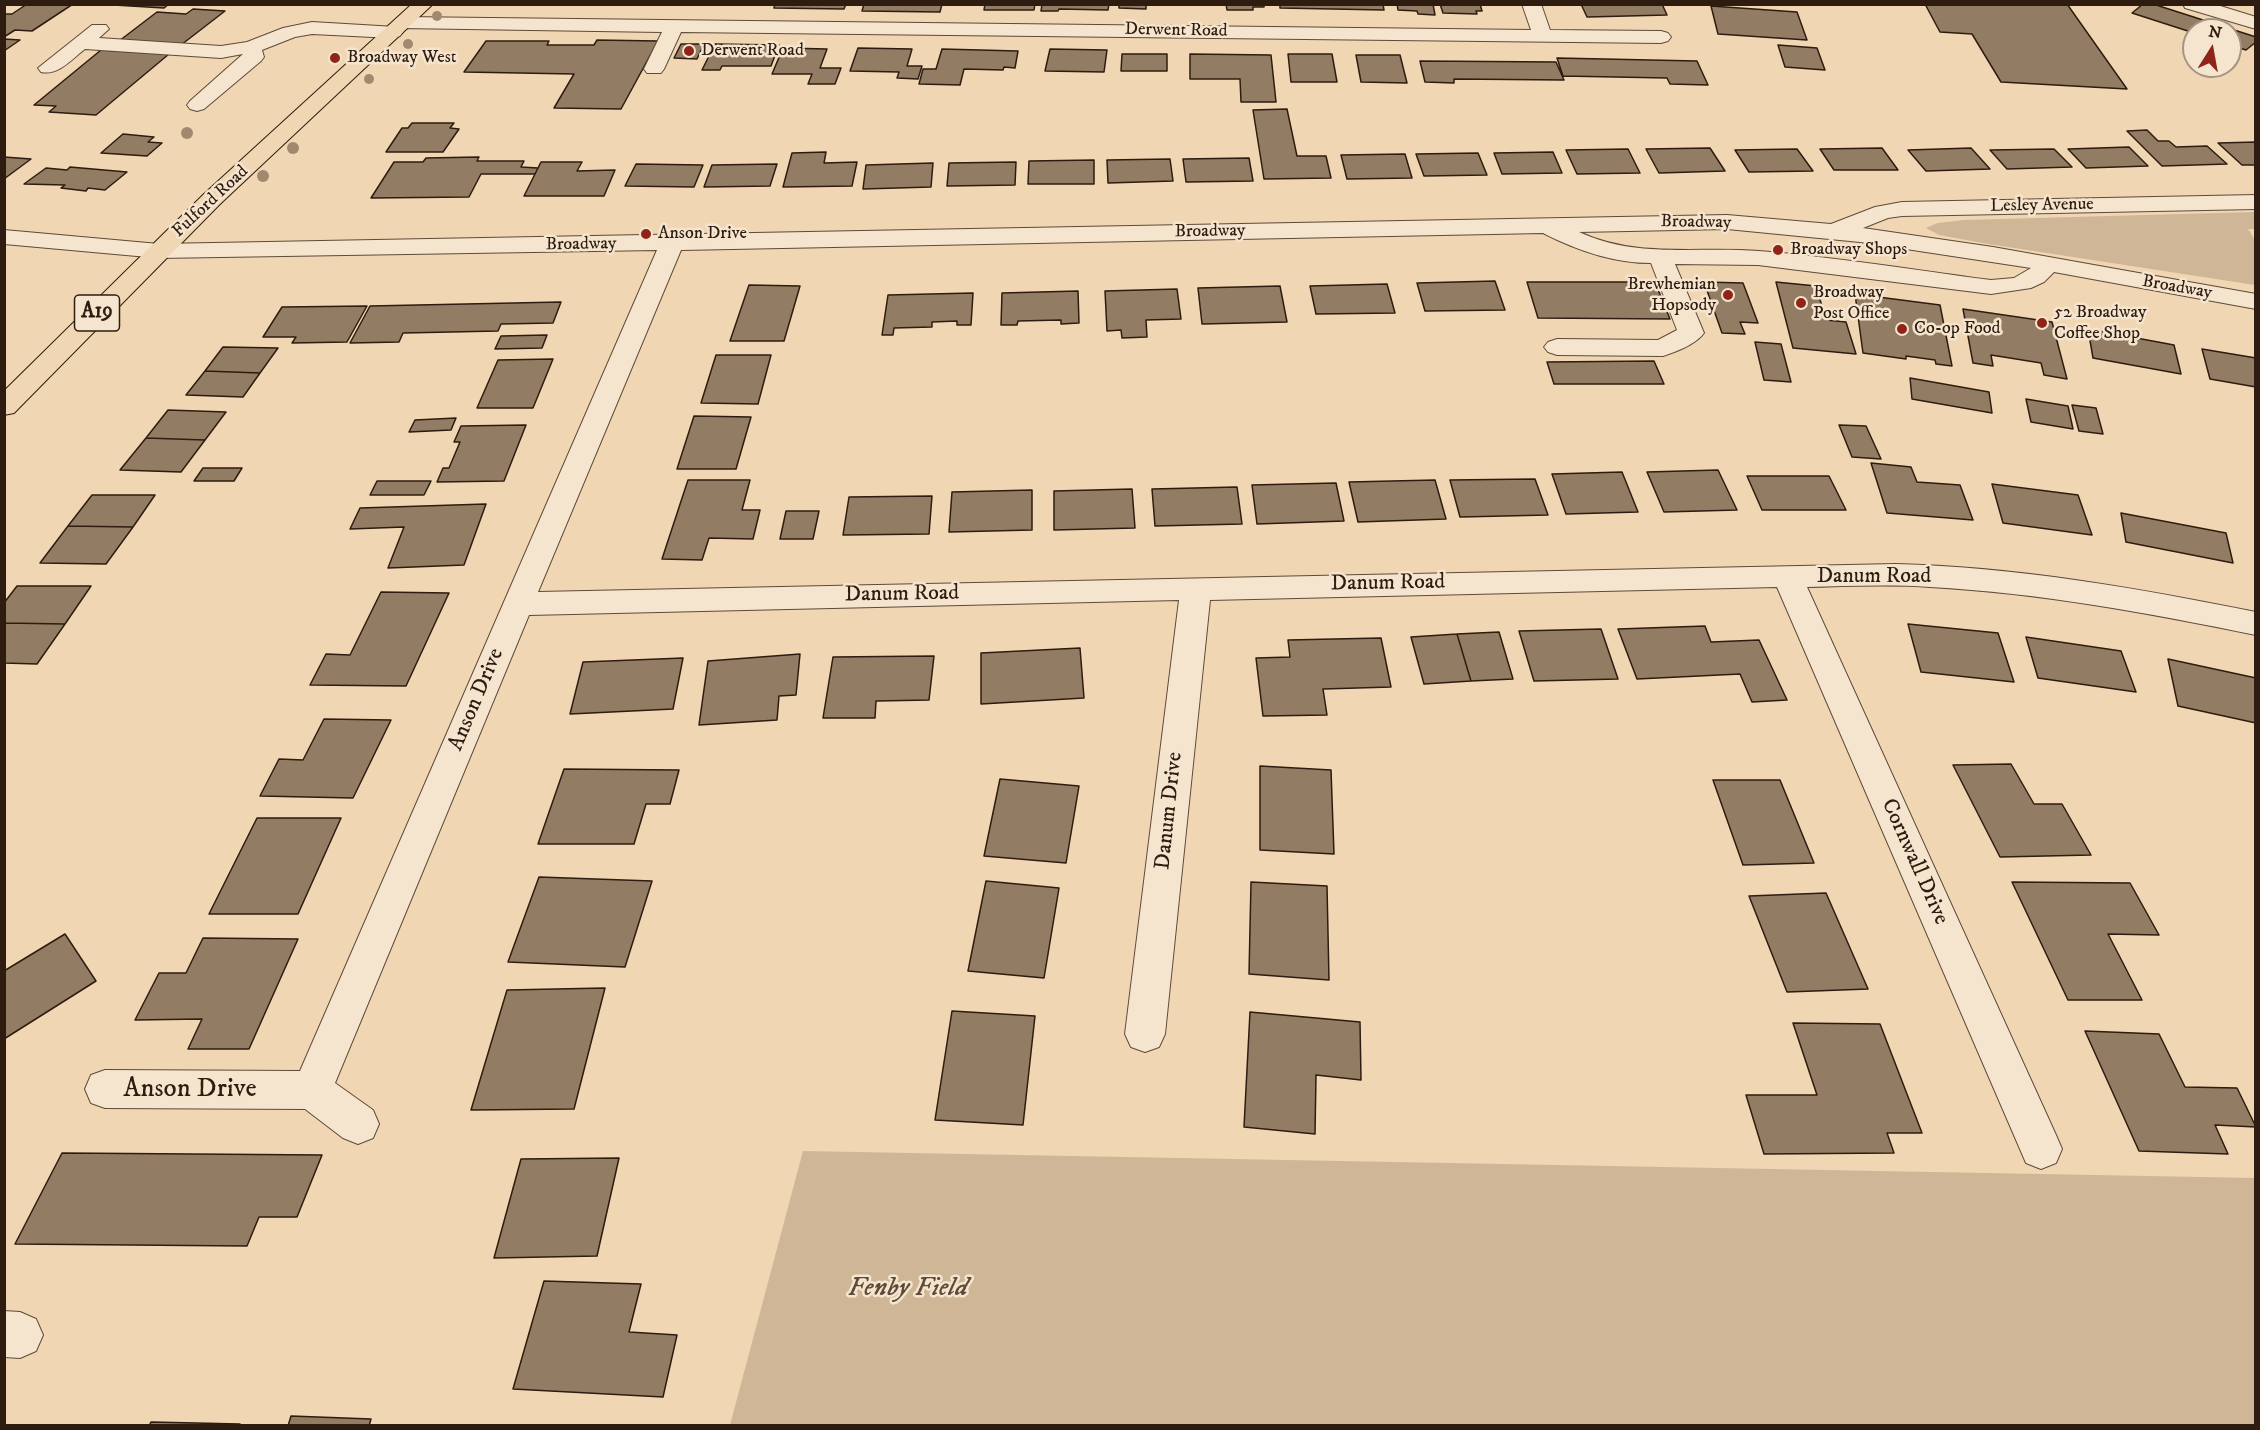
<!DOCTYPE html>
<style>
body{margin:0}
#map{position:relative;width:2260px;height:1430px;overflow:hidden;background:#f0d6b3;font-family:"IM FELL DW Pica",serif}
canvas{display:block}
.frame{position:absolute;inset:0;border:6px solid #2d1c0f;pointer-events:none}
.north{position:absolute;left:2182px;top:18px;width:60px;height:60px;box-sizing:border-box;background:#f5e4ce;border:2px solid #a59482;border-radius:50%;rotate:11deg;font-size:16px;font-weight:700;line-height:24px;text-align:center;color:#2d1c0f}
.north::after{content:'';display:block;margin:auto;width:21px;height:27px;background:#8f2418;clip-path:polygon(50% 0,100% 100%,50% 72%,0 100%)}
</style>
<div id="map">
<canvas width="2260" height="1430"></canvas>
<div class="frame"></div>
<div class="north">N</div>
</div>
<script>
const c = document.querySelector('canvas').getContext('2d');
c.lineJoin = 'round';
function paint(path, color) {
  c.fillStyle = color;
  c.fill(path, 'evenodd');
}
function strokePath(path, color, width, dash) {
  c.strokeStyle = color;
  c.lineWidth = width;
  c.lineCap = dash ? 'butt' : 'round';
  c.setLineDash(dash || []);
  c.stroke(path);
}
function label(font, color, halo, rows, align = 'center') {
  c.font = font + ' "IM FELL DW Pica",serif';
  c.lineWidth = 5;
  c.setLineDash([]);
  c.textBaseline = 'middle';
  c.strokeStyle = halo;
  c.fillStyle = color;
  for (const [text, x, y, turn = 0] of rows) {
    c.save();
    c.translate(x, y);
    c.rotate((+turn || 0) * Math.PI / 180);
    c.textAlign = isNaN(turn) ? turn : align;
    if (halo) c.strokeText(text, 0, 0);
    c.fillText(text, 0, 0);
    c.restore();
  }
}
paint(new Path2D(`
 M2255,212V229H2248L2255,240V285L1988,244L1939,235L1926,228L1938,223L1964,220Z
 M803,1151L2255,1178V1425H730Z`), '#cfb697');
const building = new Path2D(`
 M27,4H73L32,31L15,30L4,37V14H12Z
 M97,4H169L164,8Z
 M775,4H846L844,9L774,8Z
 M864,4H942L940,12L862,11Z
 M985,4H1035L1034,10H984Z
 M1042,4H1109L1108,10L1059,9L1058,11H1041Z
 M1119,4H1146V9L1119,8Z
 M1226,4H1264V7H1253V10H1227Z
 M1280,4H1383L1384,10L1280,8Z
 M1397,4H1433L1435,15L1418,14L1417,11L1398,10Z
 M1440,4H1480L1482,11H1476L1477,14L1443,13Z
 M1581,4H1662L1667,15L1587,17Z
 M1925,4H2067L2127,89L2001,82L1972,34L1940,32Z
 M2143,4H2153L2256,37V42L2246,50L2230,45V30H2194V33L2132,13Z
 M1711,6L1797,12L1807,40L1718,34Z
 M193,9L225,11L181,45L119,41L157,12L186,14Z
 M4,39L20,40L4,51Z
 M597,40L658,41L621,109L554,108L574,74L464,72L486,41H549L547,45H594Z
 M681,44H704L697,59L674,58Z
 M715,44L779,45L771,66H722L720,70H702Z
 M1778,45L1817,48L1825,70L1785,67Z
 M783,48L827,49L820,68H841L835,84H808L812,74H772Z
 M858,48L912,49L907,66H922L918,79L897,78L899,72L850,71Z
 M942,49L1018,51L1015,68L1004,67L1003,70L964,69L960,85L919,84L923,69H936Z
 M1050,49L1107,50L1104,72L1045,71Z
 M101,50L169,54L96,115L49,112L56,106L34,105Z
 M1122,54H1167V71H1121Z
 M1190,54L1271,55L1276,102H1241L1240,79H1190Z
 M1288,54H1332L1337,82H1291Z
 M1356,55H1400L1407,83L1361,82Z
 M1557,58L1697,61L1708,85L1670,84L1667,78L1563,76Z
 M1420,61L1556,62L1564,80L1454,79V83L1425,82Z
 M1287,109L1297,156H1326L1331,178L1264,179L1253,110Z
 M412,123H454L450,128L459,129L443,152H386L402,128H408Z
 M2147,130L2158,141H2169L2176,147L2207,146L2227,164L2162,166L2127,131Z
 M123,134L154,137L148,142L162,143L147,156L101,153Z
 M2256,142V165H2242L2218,143Z
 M2129,147L2148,166L2086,168L2068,149Z
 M1710,148L1725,171L1659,173L1646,149Z
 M1882,148L1898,170H1834L1820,149Z
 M1971,148L1990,169L1926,171L1908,150Z
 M1628,149L1640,173L1577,174L1566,150Z
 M1797,149L1813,171L1749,172L1735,150Z
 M2054,149L2072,167L2007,169L1990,150Z
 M826,152L824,163L857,162L852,186L783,187L792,153Z
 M1553,152L1562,173L1502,174L1494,153Z
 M1478,153L1487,175L1424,176L1416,154Z
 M1405,154L1412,178L1347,179L1341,155Z
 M4,157L31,159L4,179Z
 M479,157L477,161H524L521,167L538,168L535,174H481L469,197L371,198L394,162H423L426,158Z
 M1249,158L1253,181L1186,182L1183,159Z
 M1170,159L1173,181L1108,183L1107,160Z
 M1094,160V184H1028L1029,161Z
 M541,162H582L577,171L615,170L604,196H524Z
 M1016,162L1015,185L947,186L949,163Z
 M933,163L931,187L863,189L866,165Z
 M636,164L703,165L694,187L625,186Z
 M777,164L770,186L704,187L712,165Z
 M70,167L127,172L105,190L88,188L86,191L61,188L65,185L24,184L46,168L67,170Z
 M1495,281L1505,310L1425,311L1417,283Z
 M1527,282H1655L1670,319L1538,318Z
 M1704,282L1743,283L1758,323L1740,322L1745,334L1722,333Z
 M1776,282L1816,286L1826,320L1846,322L1856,354L1793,348Z
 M1387,284L1395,313L1316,314L1310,286Z
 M749,285L800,286L784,341H730Z
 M1280,286L1287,322L1202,324L1198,288Z
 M1177,289L1181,319L1146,320L1147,337L1122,338L1121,330L1107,331L1105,291Z
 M1078,291L1079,323L1061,324V320L1018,321L1017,325H1001L1002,293Z
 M973,293L971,325H957V321L932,322V327L894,328L893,335H882L888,295Z
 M1855,294L1940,305L1952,366L1936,364L1935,360L1906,356V359L1863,353Z
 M561,302L553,323L501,324L498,331L403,333L399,342L350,343L370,306Z
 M367,306L347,342L292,343L296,337H263L282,307Z
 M1963,309L2052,322L2067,379L2044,375L2041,363L1991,355L1993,366L1973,363Z
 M2088,329L2174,345L2181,374L2093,358Z
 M547,335L542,348L495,349L501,336Z
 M1755,342L1781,344L1791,382L1764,380Z
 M223,347L278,348L260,373L205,371Z
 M2202,349L2256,358V387L2210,379Z
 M716,355H771L758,404L701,403Z
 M553,359L533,408H477L498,360Z
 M1654,361L1664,384H1554L1547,362Z
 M205,371L260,373L243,397L186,395Z
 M1910,378L1989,392L1992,413L1912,399Z
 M2026,399L2068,406L2073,429L2031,422Z
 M2072,405L2096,408L2103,434L2079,431Z
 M168,410L226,412L205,440L146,438Z
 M694,416L751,417L736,469H677Z
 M456,418L451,430L409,432L415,420Z
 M526,425L504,481L437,482L443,468H449L460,442H454L461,426Z
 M1839,425L1866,426L1881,459L1852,457Z
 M146,438L205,440L181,472L120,470Z
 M1871,463L1911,467L1917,482L1960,485L1973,520L1887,513Z
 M203,468H242L234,481H194Z
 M1718,470L1737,510L1664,512L1647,472Z
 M1622,472L1638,512L1566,514L1552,474Z
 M1747,476H1829L1846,510H1762Z
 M1535,479L1548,515L1460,517L1450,480Z
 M688,480H750L742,510H760L753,539L709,538L702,560L662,559Z
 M1435,480L1446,519L1358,522L1349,482Z
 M377,481H431L424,495H370Z
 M1336,483L1344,521L1257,524L1252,485Z
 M1992,484L2078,495L2092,535L2003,523Z
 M1237,487L1242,524L1155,526L1152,489Z
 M1132,489L1135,528L1054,530V491Z
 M1032,490V530L949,532L952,492Z
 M92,495H155L133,527L68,526Z
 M932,496L929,534L843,535L849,497Z
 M486,504L464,565L388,568L404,527L350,529L360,508Z
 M786,511H819L813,539H780Z
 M2121,513L2226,533L2233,563L2126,542Z
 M68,526L133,527L106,564L40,563Z
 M17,586H91L65,624L4,623V603Z
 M381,592L449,593L406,686L310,685L326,654L350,655Z
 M4,623L65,624L37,664L4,663Z
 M1908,624L1998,633L2014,682L1921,672Z
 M1705,626L1711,642L1759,640L1787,700L1752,702L1740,674L1637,679L1618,629Z
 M1601,629L1618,679L1534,681L1519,631Z
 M1499,632L1513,679L1471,681L1457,634Z
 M1457,634L1471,681L1424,684L1411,637Z
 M2026,637L2121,651L2136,692L2038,678Z
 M1381,638L1391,687L1323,689L1327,715L1263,716L1256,658L1290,657L1288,640Z
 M1080,648L1084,698L981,704V653Z
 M800,654L796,695L779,696L777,720L699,725L708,661Z
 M934,656L929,700L876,701L875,718H823L833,657Z
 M683,658L673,709L570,714L583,662Z
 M2168,659L2256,678V723L2178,706Z
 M324,719L391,720L353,798L260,796L279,759L303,760Z
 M2011,764L2034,804H2062L2091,855L2000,857L1953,765Z
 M1260,766L1331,770L1334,854L1260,850Z
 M564,769L679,770L670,804H646L634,844H538Z
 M1000,779L1079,786L1066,863L984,856Z
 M1713,780H1780L1814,863L1743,865Z
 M257,818H341L298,914H209Z
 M539,877L652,881L625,967L508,962Z
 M986,881L1059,888L1044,978L968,971Z
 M1251,882L1327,886L1329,980L1249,974Z
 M2012,882L2130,883L2159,935L2108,934L2142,1000H2068Z
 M1826,893L1868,989L1787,992L1749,896Z
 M65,934L96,981L4,1039V971Z
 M203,938L298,939L249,1049H188L202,1019L135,1020L159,973H186Z
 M605,988L574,1109L471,1110L507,990Z
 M952,1011L1035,1016L1023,1125L935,1120Z
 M1250,1012L1360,1022L1361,1080L1316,1075L1315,1134L1244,1127Z
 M1793,1023L1880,1024L1922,1133H1887L1894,1153L1764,1154L1746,1095H1817Z
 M2085,1031L2159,1034L2185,1087L2237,1088L2256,1127L2215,1125L2228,1154L2139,1151Z
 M62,1153L322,1155L297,1217H259L247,1246L15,1244Z
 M619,1158L597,1256L494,1258L521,1159Z
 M544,1281L641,1284L629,1332L677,1335L663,1397L513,1389Z
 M291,1416L371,1419L369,1426H288Z
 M151,1422L240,1424L239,1426H149Z`);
paint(building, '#927d64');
strokePath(building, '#2d1c0f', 1.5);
const minor = new Path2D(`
 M1522,4H1541L1550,30L1661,31L1668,33L1671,37L1668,41L1661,43L681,32L664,69L661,73H647L644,69L662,32L400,28L403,32L400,36L393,38L312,34L295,37L262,50L264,57L261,61L204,109L197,111L190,109L187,105L190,101L243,54L221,58L85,49C72,59 58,76 41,72L38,68L92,25H106L109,29L99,38L221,46L247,42L283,28L312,22L396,27L393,23L396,19L403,17L1531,30Z
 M2183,4H2214L2256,17V29L2185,8Z
 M2256,195V209L1902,216L1888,218L1863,228L1993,247L2256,294V309L2054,272L2044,282L2031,288L1991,294L1758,265L1675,264L1704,333C1696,344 1676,352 1663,356L1557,355L1548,352L1544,347L1548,342L1557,339L1658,340L1677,330L1651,263C1613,263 1576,250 1543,233L681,250L538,592L1896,564C2017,567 2137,588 2256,612V635C2148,613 2040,593 1930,587C1889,584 1848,586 1807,587L2056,1135L2062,1149L2056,1163L2041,1169L2026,1163L1777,587L1210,600L1165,1034L1159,1047L1145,1052L1131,1047L1125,1034L1179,600L529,615L335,1083L373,1110L379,1124L373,1138L358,1144L343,1138L305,1109L105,1108L91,1103L85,1089L91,1075L105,1070L300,1071L657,250L159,258L4,244V230L159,244L1727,215L1831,224L1875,207L1902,202ZM1727,229L1860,242L2031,268L2014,278L1991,280C1914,270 1836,257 1759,251C1697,246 1637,259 1579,232Z
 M4,1311L20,1312L36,1319L43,1335L36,1351L20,1358L4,1357Z`);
const major = new Path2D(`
 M412,4H433L220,204L14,413L4,415V391L204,194Z`);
strokePath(minor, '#5e4a38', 2);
strokePath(major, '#2d1c0f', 2);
paint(minor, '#f5e4ce');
paint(major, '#f0d6b3');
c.fillStyle = '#a0896f';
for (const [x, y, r] of [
 [437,16,5],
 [408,44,5],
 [369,79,5],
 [187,133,6],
 [293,148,6],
 [263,176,6]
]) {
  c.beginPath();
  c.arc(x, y, r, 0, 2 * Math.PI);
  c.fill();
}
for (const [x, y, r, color] of [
 [689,51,6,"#8f2418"],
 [335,58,6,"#8f2418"],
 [646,234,6,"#8f2418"],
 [1778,250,6,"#8f2418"],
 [1728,295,6,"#8f2418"],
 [1801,303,6,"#8f2418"],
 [2042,323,6,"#8f2418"],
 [1902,329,6,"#8f2418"]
]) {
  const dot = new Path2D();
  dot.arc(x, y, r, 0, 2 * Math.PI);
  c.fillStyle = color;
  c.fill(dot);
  strokePath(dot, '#f5e4ce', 2);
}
label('18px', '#2d1c0f', '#f5e4ce', [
 ["Derwent Road",1176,31,1],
 ["Fulford Road",211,202,-43],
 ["Lesley Avenue",2042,206,-1],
 ["Broadway",1696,223,1],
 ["Broadway",1210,232,-1],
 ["Broadway",581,245,-1],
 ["Broadway",2177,288,10]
]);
label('18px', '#2d1c0f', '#f5e4ce', [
 ["Derwent Road",701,51],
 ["Broadway West",347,58],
 ["Anson Drive",658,234],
 ["Broadway Shops",1790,250],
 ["Brewhemian",1716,285,"right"],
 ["Hopsody",1716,306,"right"],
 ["Broadway",1813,293],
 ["Post Office",1813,314],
 ["52 Broadway",2054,313],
 ["Coffee Shop",2054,334],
 ["Co-op Food",1914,329]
], 'left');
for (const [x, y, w] of [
 [97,313,45]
]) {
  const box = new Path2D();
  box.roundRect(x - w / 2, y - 18, w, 36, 4.5);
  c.fillStyle = '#f5e4ce';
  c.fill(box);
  strokePath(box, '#2d1c0f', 1.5);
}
label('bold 21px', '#2d1c0f', null, [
 ["A19",97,313]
]);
label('22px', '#2d1c0f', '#f5e4ce', [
 ["Danum Road",1874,577],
 ["Danum Road",1388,584,-1],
 ["Danum Road",902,595,-1],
 ["Anson Drive",477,700,-67],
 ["Danum Drive",1170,811,-84],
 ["Cornwall Drive",1914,862,66]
]);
label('27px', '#2d1c0f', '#f5e4ce', [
 ["Anson Drive",190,1090]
]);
label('italic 27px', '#5e4a38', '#f5e4ce', [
 ["Fenby Field",908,1289]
]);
</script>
